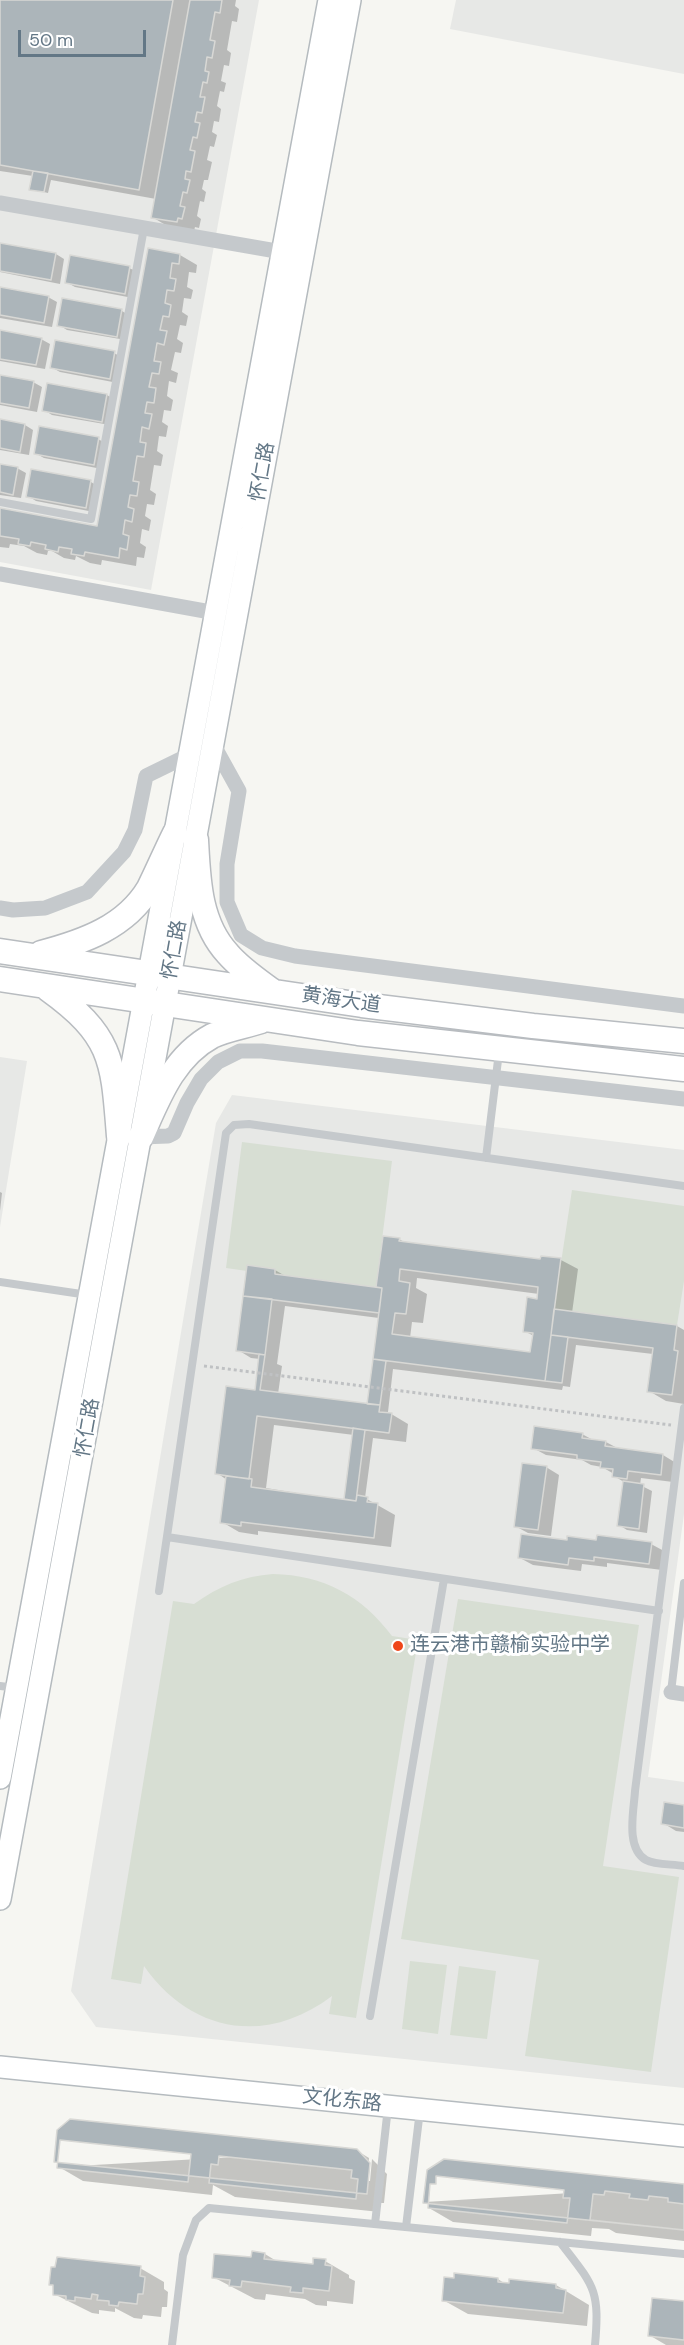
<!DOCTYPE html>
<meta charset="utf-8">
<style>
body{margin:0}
#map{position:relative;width:684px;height:2345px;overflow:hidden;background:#f6f6f2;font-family:"DM Sans",sans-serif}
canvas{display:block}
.scale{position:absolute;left:18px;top:30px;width:128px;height:27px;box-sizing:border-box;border:3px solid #637786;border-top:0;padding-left:8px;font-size:18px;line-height:21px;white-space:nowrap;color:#637786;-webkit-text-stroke:4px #fff;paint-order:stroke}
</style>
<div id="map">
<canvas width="684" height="2345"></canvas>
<div class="scale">50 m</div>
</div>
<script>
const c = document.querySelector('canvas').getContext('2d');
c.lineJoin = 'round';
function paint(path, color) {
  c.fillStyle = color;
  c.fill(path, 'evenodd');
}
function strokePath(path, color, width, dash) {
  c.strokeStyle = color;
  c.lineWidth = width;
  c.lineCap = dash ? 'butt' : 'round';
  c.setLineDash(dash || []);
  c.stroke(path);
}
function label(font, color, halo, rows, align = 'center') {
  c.font = font + ' "DM Sans","Noto Sans SC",sans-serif';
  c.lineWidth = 6;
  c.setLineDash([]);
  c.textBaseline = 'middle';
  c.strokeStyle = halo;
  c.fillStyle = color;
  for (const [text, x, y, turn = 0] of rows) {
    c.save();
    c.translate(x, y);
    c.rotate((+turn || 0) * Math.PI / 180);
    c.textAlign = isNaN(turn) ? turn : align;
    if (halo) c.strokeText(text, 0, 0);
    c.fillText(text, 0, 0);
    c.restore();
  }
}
paint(new Path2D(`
 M0,0H259L151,590L0,562Z
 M456,0H684V74L450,29Z
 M0,1057L27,1061L0,1227Z
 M232,1095L684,1150V1514L648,1777L684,1782V2088L96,2027L71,1991L216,1123Z`), '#e7e8e6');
paint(new Path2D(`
 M242,1142L392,1161L376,1287L275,1274V1269L248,1265L247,1271L226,1268Z
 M572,1190L684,1206V1281L677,1325L554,1309Z
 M273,1574C324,1575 362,1596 392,1636L418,1640L356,2018L329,2014L332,1996C266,2046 191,2033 144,1966L141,1984L111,1979L173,1601L194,1604C219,1586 243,1576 273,1574Z
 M458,1599L639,1625L603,1866L679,1877L651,2072L525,2056L539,1960L401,1939Z
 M410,1961L447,1965L438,2034L402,2029Z
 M459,1966L496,1971L487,2039L450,2035Z`), '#d7ded3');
paint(new Path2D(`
 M0,0H236L235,6L239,9L237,22L232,21L227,50L231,53L229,66L224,65L221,81L226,83L224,92L220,91L217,106L221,109L219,122L214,121L212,132L217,135L214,147L210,146L207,160L212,162L208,180H204L202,189L206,192L204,202L200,201L197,216L201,219L199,228L195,227L194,231L169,227L152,217L156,199L51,180L48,193L31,189L33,176L0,171Z
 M0,244L56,254L64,259L60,284L0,272Z
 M149,250L180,255L197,265L196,273L189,272L187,287L193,290L191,299L184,298L182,312L188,316L186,326L180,325L177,339L183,343L181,353L175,352L171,370L178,373L176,383L169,381L167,396L173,400L171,411L164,410L162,422L168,426L166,437L159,436L157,451L163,455L161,466L154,465L150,490L156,494L154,505L147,504L145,516L151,520L149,531L142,529L140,543L146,547L144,558L137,557L136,566L102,560L101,565L90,563L76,556L75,560L64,558L52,551H48L47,555L37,553L24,546L10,544L9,548L0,547V510L99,528Z
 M129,268L138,272L133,298L75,287L66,282Z
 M0,289L48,297L57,302L52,327L0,318Z
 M122,311L130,316L126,340L67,330L59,325Z
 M0,332L41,339L50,344L45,369L0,361Z
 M114,353L123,358L118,383L60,372L51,367Z
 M0,376L33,382L42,387L37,412L0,405Z
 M107,395L115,400L110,425L52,415L44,410Z
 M0,421L25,425L33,430L29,455L0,450Z
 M98,439L107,444L102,469L44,458L35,453Z
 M0,465L17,468L26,473L21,498L0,495Z
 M91,482L99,487L94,512L36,501L28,496Z
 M0,1192L2,1193L0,1211Z
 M384,1237L399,1239L408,1244L542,1261L561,1260L578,1269L572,1313L677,1326L684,1330V1404L666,1401L649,1391L653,1354L576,1345L570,1387L563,1386L562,1390L393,1369L388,1412L408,1424L406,1442L373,1438L365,1498L395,1515L391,1547L258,1531V1535L239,1532L222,1522L227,1480L217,1473L256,1391L260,1359L251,1358L238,1350L275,1270L287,1277L378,1289ZM417,1278L539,1294L538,1300L524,1331L534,1336L531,1354L410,1338L412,1322L423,1323L427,1294L416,1288ZM285,1306L379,1318L368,1405L278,1394L282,1366L277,1364ZM274,1425L354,1435L345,1501L266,1488Z
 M582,1434L593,1440L606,1442L619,1449L663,1455L676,1463L673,1482L641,1478L640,1485L652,1491L647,1533L627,1530L619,1525L624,1482L614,1476V1474L602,1467L591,1465L582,1460L546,1455L533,1448Z
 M546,1467L559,1475L551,1536L528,1533L515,1526Z
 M598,1541L651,1544L664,1551L662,1570L607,1563V1567L582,1564L581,1571L533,1565L520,1558L568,1542Z
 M684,1806V1832L676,1831L663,1823Z
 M356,2150L369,2158L367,2181H370L372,2159L387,2174L384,2203H380V2212L235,2197L213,2185L212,2195L83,2181L59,2167Z
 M684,2186V2241L616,2233L609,2229L592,2228L591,2236L453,2222L429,2208V2205L425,2202Z
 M265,2254L278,2262L314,2266L325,2261L349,2275V2278L355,2281L353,2304L327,2301V2306L316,2305L305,2299L266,2294L265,2300L255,2299L213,2277Z
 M140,2268L164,2282V2289L168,2292L167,2307H162L161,2317L143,2315L142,2319L134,2318L115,2308V2312L99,2310V2314L92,2313L54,2294L55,2286L51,2284Z
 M498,2279L507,2285H556L589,2305L587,2326L468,2314L443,2300Z
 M684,2303V2345H666L649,2335Z`), '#0003');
const building = new Path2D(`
 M0,0H173L139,190L0,165Z
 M190,0H222L220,13L215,12L210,40L215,41L212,58L207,57L205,71L209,72L207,83L203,82L200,97H205L202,113L197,112L195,122L200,123L197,138L193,137L190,150L195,151L191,172L186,171L185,179L190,180L187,193L183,192L180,206L185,207L182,219L178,218L177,222L151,218Z
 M33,171L48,173L44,192L29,190Z
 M0,243L56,253L51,280L0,271Z
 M148,248L180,254L179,264L172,263L170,278L176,279L174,291L167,290L165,303L171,305L169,317L163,316L160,330L167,331L164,345L157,343L154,361L161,362L159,374L152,373L149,387L156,388L154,403L147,402L145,413L152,414L149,429L142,427L140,442L146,443L144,457L137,456L133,481L139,482L137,496L130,495L128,507L134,509L132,522L125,520L123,534L129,536L127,550L120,548L119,558L85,552L84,556L71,554L72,549L59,547L58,552L45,549L46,545L31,542L30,546L18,544L19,539L0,536V508L97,526Z
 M70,255L130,266L125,294L65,283Z
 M0,287L49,296L44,323L0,315Z
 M62,298L122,309L117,337L57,326Z
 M0,330L42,338L36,365L0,359Z
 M55,340L115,351L110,379L50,368Z
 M0,375L34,381L29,408L0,403Z
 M47,383L107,394L102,422L42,411Z
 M0,419L25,424L20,452L0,448Z
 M39,426L99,437L94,465L34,454Z
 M0,464L18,467L13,495L0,492Z
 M31,469L91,480L86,508L26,497Z
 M383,1236L400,1238L399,1241L540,1259L541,1256L561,1258L545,1381L373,1359L382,1288L376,1287ZM400,1269L538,1287L537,1299L527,1297L523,1332L533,1333L530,1352L392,1334L395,1313L406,1314L410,1283L399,1281Z
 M247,1265L275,1269V1274L382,1288L379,1313L243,1296Z
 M243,1296L272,1299L265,1355L236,1351Z
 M554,1309L677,1325L674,1350L678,1351L672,1395L647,1392L653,1348L551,1335Z
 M551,1335L568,1337L562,1383L545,1381Z
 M259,1354L265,1355L260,1390L380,1405L379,1412L392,1413L389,1433L257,1416L249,1479L215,1474L226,1386L255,1390Z
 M373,1359L386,1361L380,1405L367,1404Z
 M534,1426L583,1433L582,1438L606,1441L605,1446L663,1454L661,1475L628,1471L627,1479L612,1477L613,1469L600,1468L601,1462L577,1459V1455L531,1449Z
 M353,1428L365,1430L356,1501L344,1499Z
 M522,1463L547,1466L538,1530L514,1527Z
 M226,1476L252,1479L251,1487L356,1501L357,1495L368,1497L367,1502L378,1503L374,1538L241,1522V1526L220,1523Z
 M623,1481L644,1484L639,1529L617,1526Z
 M521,1534L567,1540V1536L596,1540L597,1535L652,1542L649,1564L594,1557V1561L569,1558L568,1565L518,1558Z
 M664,1802L684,1805V1828L661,1824Z
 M70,2119L357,2149L370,2163L367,2194L54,2162L57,2130Z
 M60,2140L191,2154L188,2182L57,2168Z
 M219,2156L352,2170L351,2178L358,2179L356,2199L209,2183L211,2164L218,2165Z
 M444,2159L684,2184V2230L423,2203L427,2170Z
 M436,2176L564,2190L563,2198H570L567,2223L428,2208L430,2184H436Z
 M605,2191L630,2194L629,2198L648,2200L649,2196L668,2198V2202L684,2204V2230L590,2220L593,2194L604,2195Z
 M252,2251L265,2253L264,2259L313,2264V2258L326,2259L325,2265L332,2266L329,2291L303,2288V2293L290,2292L291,2287L242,2281L241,2287L229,2286L230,2280L212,2278L214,2254L251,2257Z
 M57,2257L141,2266L140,2276L145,2277L143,2294H138L137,2304L119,2302L118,2306L109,2305V2301L97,2300L98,2295L92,2294L91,2299L75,2297V2301L66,2300V2296L53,2295V2285H49L51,2267H55Z
 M454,2273L498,2278V2282L509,2283V2279L556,2284V2288L566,2290L563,2313L442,2301L444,2277L454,2278Z
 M652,2298L684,2301V2340L648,2336Z`);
paint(building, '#acb5ba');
strokePath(building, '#d8d8d5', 1.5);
const secondary = new Path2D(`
 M0,1778L329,0
 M0,1899L350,0
 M0,2067L684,2136`);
const primary = new Path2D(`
 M196,840C198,879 199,923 228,954C240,968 256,979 271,990
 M0,951L362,1005L533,1026L684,1041
 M41,953C83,942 126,927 149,888C158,870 166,851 175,833
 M0,979L358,1033L684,1069
 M48,989C113,1036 113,1060 119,1136
 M141,1137C158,1099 173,1057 212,1036C226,1029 246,1026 261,1021`);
strokePath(secondary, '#b5bbbf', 24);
strokePath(primary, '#b8bcc0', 27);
strokePath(new Path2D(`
 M204,1366L671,1425`), '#bfc1c3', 3, [3, 3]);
strokePath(new Path2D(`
 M0,502L91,519L144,228
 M486,1158L499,1052
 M0,1282L88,1295
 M684,1408L635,1791C634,1810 625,1848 646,1860C655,1865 673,1864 684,1866
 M167,1537L659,1611
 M159,1591L226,1133L234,1125L249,1124L684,1186
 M0,1686L16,1688
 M671,1692L684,1583
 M370,2016L444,1579
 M375,2224L388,2107
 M406,2227L420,2110
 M560,2242C594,2286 600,2289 595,2345
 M172,2345L183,2255L196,2220L209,2208L684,2254`), '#c5c9cc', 8);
strokePath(new Path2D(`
 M0,203L282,252
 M0,574L216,613
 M213,744L239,791L227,864V902L241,935L262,948L295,956L684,1006
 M0,908L13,910L45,908L87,892L124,852L135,830L146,776L189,755
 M141,1137L168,1136L174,1133L187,1103L201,1079L218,1062L240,1051H262L684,1099
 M671,1692L684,1694`), '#c5c9cc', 15);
strokePath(secondary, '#fff', 21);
strokePath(primary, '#fff', 24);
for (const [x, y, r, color] of [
 [398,1646,6,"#ef471a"]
]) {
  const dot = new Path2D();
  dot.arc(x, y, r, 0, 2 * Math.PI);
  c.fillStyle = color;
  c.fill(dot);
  strokePath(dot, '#fff', 2);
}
label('20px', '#637786', '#fff', [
 ["怀仁路",263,472,-80],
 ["怀仁路",175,950,-80],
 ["黄海大道",341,1001,8],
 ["怀仁路",88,1428,-80],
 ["文化东路",342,2101,6]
]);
label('20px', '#637786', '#fff', [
 ["连云港市赣榆实验中学",410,1646]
], 'left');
</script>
